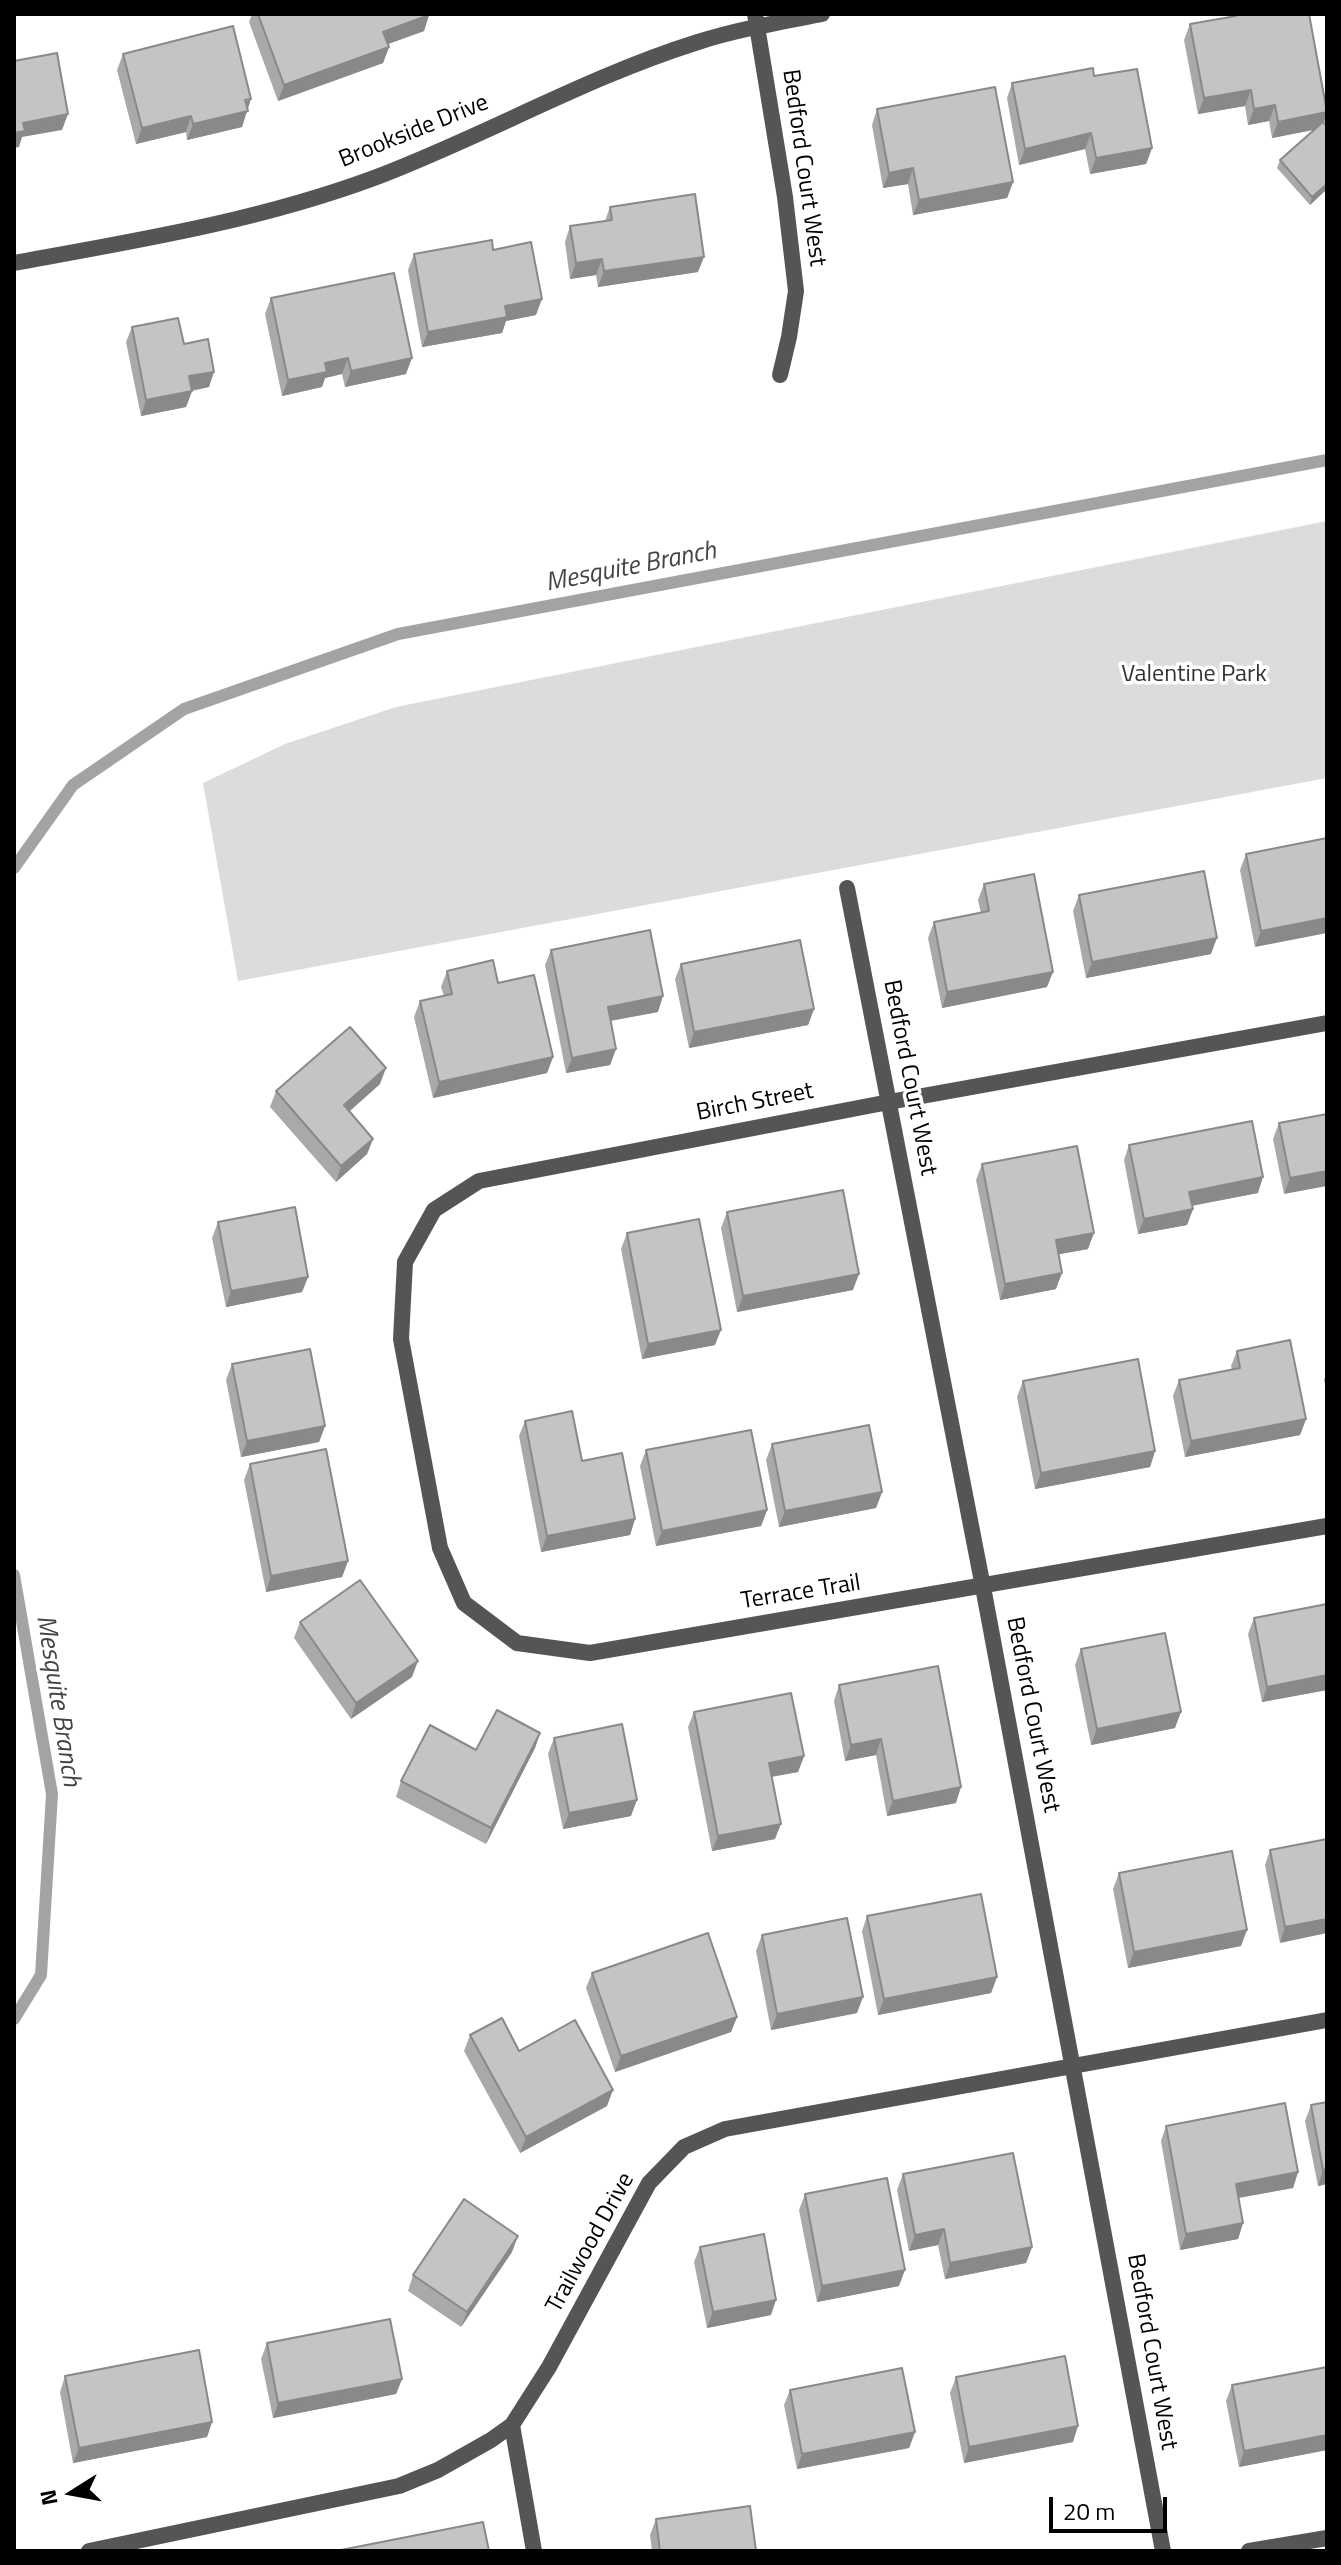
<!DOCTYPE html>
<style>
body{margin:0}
#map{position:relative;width:1341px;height:2565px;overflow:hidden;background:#fff;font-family:"Titillium Web",sans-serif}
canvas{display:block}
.frame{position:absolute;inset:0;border:16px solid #000;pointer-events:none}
.north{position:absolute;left:32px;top:2453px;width:80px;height:80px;-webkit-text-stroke:6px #fff;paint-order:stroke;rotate:259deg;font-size:22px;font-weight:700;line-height:32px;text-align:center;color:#000}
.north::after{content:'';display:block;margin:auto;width:28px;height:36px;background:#000;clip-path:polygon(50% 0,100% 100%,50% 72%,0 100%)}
.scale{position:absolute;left:1049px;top:2497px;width:118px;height:36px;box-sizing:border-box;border:4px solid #000;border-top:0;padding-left:10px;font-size:24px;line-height:28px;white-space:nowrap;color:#000;-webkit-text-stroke:6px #fff;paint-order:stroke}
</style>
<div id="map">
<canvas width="1341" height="2565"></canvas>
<div class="frame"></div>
<div class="north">N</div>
<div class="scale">20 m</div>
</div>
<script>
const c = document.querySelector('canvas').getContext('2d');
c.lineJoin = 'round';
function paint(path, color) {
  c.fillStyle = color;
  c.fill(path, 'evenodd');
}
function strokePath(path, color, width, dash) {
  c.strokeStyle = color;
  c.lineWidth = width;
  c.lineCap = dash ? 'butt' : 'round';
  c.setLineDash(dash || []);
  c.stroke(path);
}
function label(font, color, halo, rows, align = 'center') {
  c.font = font + ' "Titillium Web",sans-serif';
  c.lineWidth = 7;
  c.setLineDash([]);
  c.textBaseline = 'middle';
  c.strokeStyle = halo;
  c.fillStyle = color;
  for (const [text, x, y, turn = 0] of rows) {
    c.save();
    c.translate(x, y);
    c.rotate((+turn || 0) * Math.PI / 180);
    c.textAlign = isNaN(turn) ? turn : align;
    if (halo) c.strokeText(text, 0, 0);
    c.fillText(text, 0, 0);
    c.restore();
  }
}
paint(new Path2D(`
 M1327,521V778L238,981L203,783L285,744L396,707Z`), '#dcdcdc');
strokePath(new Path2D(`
 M14,868L73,785L184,709L398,634L1327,460
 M14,1575L52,1794L41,1975L14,2019`), '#a3a3a3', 12);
strokePath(new Path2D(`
 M512,2425L534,2551`), '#555', 16);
strokePath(new Path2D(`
 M755,14L785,197L796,291L789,337L780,375
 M14,263C135,241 258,221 374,178C483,137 586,77 698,42C739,29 781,22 822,14
 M847,888L983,1587L1163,2551
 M1327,1023L889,1102L479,1181L434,1210L405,1262L401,1339L440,1548L464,1603L517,1643L590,1653L1327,1526
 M89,2551L399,2486L438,2470L491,2440L512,2425L549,2367L649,2183L684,2147L725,2129L1327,2020
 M1249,2551L1327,2538`), '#555', 16);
paint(new Path2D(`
 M252,14H429V15L424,31L388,44L389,47L383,63L278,101L249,22Z
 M1234,14H1309L1327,108V114L1324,123L1327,127V189L1310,205L1277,168L1280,160L1314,130L1272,138L1269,121L1248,125L1245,106L1198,114L1184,40L1190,24L1233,17Z
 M123,54L247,108L242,127L187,140L186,132L136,144L117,70Z
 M1094,76L1152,148L1146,164L1090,174L1085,149L1019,165L1007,98L1012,83Z
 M877,109L1013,182L1007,198L913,215L908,184L883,188L872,125Z
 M610,207L698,272L598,287L596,275L570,279L565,242L570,226L605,221Z
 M493,250L536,315L506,321L502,333L422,347L408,270L414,254Z
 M271,298L406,374L345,387L342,374L325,378L322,387L282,396L265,314Z
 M132,327L184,344L209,387L192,391L186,407L141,416L126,342Z
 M1327,838L1255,947L1240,870L1246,854Z
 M984,884L1047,987L942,1008L928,938L934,922L981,913L978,900Z
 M1079,895L1211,954L1086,978L1073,911Z
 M551,950L658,1012L611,1021L616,1049L610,1065L566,1073L545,965Z
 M681,964L814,1009L808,1025L689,1048L675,979Z
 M447,971L498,983L553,1057L547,1073L433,1098L414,1017L420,1001L444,996L441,987Z
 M380,1084L349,1112L373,1139L367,1154L336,1182L270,1107L276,1091Z
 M1327,1114L1284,1194L1273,1139L1279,1123Z
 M1129,1145L1258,1193L1192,1206L1193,1209L1187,1225L1138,1234L1124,1160Z
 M982,1164L1088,1249L1058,1254L1056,1289L1000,1300L976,1180Z
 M727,1212L853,1290L737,1312L721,1228Z
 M218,1222L308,1277L302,1292L226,1307L212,1238Z
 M627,1233L715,1345L642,1359L621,1249Z
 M1237,1351L1306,1419L1300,1435L1185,1457L1173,1396L1179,1380L1232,1370L1231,1366Z
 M232,1364L325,1426L319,1442L241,1457L226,1380Z
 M1327,1372V1395L1324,1380Z
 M1023,1381L1155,1451L1150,1467L1035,1489L1017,1397Z
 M525,1421L635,1519L630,1535L541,1552L519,1436Z
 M772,1444L882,1492L876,1508L779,1527L766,1460Z
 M646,1450L767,1510L761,1526L656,1546L640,1466Z
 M250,1464L348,1561L342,1577L266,1592L244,1480Z
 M1327,1604V1690L1262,1702L1248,1634L1254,1618Z
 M300,1622L412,1677L351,1719L294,1638Z
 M1081,1649L1175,1728L1091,1745L1075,1665Z
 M839,1685L956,1803L887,1816L876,1755L845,1761L834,1701Z
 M694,1712L804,1756L798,1772L772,1777L775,1839L712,1851L688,1727Z
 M540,1733L535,1748L486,1844L396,1797L401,1781L476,1750Z
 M554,1738L631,1816L563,1829L548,1754Z
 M1327,1839L1280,1943L1265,1865L1270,1850Z
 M1119,1873L1241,1946L1128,1968L1113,1889Z
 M867,1916L997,1977L991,1993L878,2015L862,1931Z
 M762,1935L857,2013L771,2030L756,1951Z
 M592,1973L737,2017L731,2032L615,2072L586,1988Z
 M470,2035L519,2051L607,2106L520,2153L464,2051Z
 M1327,2102V2184L1318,2186L1305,2121L1311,2105Z
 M1166,2126L1298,2172L1293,2188L1239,2198L1243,2223L1238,2239L1180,2250L1161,2141Z
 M903,2174L1032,2247L1026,2263L945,2279L938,2245L909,2251L897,2190Z
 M805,2194L899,2286L817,2302L799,2210Z
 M700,2247L771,2315L707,2328L694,2262Z
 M512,2252L461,2327L408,2291L413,2275Z
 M267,2343L402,2379L396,2394L273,2418L261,2359Z
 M1327,2367V2450L1239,2467L1226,2401L1232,2385Z
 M65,2376L212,2422L207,2437L73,2463L60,2392Z
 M956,2377L1073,2442L964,2463L950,2393Z
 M790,2390L915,2432L909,2448L797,2469L784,2405Z
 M656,2519L756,2551H652L650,2535Z`), '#a9a9a9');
paint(new Path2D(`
 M429,15L424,31L377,48L383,32Z
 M389,47L383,63L278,101L284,85Z
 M1251,90L1245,106L1198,114L1204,98Z
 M251,99L242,127L187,140L193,124Z
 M1275,105L1269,121L1248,125L1254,109Z
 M1327,112L1322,128L1272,138L1278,122Z
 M68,114L62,130L22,137L19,147L14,148V133L23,123Z
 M191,116L186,132L136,144L142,128Z
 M1091,133L1085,149L1019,165L1025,149Z
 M1152,148L1146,164L1090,174L1096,158Z
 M913,168L908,184L883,188L889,173Z
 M1013,182L1007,198L913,215L919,200Z
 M1327,184V189L1310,205L1312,197Z
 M704,257L698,272L598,287L604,271Z
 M602,259L596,275L570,279L576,263Z
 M542,299L536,315L506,321L502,333L422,347L428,332L505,306Z
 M348,358L342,374L325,378L322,387L282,396L288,380L325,363Z
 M412,358L406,374L345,387L351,371Z
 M214,372L209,387L184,392L189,376Z
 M192,391L186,407L141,416L146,400Z
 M1327,918V933L1255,947L1261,931Z
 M1217,938L1211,954L1086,978L1092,962Z
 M1053,972L1047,987L942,1008L947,992Z
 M663,996L658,1012L602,1022L608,1007Z
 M814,1009L808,1025L689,1048L694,1032Z
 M616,1049L610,1065L566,1073L572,1058Z
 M553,1057L547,1073L433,1098L439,1082Z
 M386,1068L380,1084L338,1121L344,1105Z
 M373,1139L367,1154L336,1182L341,1166Z
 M1327,1171V1186L1284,1194L1290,1178Z
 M1263,1177L1258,1193L1184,1207L1189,1192Z
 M1193,1209L1187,1225L1138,1234L1144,1219Z
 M1094,1233L1088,1249L1050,1256L1056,1240Z
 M1062,1273L1056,1289L1000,1300L1005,1284Z
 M859,1274L853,1290L737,1312L743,1296Z
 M308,1277L302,1292L226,1307L231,1291Z
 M721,1330L715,1345L642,1359L648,1344Z
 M1306,1419L1300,1435L1185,1457L1191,1441Z
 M325,1426L319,1442L241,1457L247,1441Z
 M1155,1451L1150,1467L1035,1489L1041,1473Z
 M882,1492L876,1508L779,1527L785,1511Z
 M767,1510L761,1526L656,1546L662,1531Z
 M635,1519L630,1535L541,1552L547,1536Z
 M348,1561L342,1577L266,1592L271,1576Z
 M418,1661L412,1677L351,1719L356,1703Z
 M1327,1675V1690L1262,1702L1267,1687Z
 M1181,1712L1175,1728L1091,1745L1097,1729Z
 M540,1733L535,1748L486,1844L491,1828Z
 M881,1739L876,1755L845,1761L851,1745Z
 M804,1756L798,1772L763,1778L769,1763Z
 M961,1787L956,1803L887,1816L893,1801Z
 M637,1800L631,1816L563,1829L569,1813Z
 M781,1824L775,1839L712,1851L718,1836Z
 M1327,1919V1933L1280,1943L1285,1927Z
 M1247,1930L1241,1946L1128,1968L1134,1952Z
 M997,1977L991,1993L878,2015L884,1999Z
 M863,1997L857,2013L771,2030L777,2014Z
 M737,2017L731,2032L615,2072L621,2056Z
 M613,2090L607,2106L520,2153L526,2137Z
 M1327,2169V2184L1318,2186L1323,2170Z
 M1298,2172L1293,2188L1231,2199L1236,2184Z
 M1243,2223L1238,2239L1180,2250L1186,2234Z
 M944,2229L938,2245L909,2251L915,2235Z
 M518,2236L512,2252L461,2327L467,2312Z
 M1032,2247L1026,2263L945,2279L950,2263Z
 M905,2270L899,2286L817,2302L822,2286Z
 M776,2300L771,2315L707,2328L713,2312Z
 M402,2379L396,2394L273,2418L278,2403Z
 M212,2422L207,2437L73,2463L79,2448Z
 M1078,2426L1073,2442L964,2463L969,2447Z
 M915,2432L909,2448L797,2469L802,2454Z
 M1327,2435V2450L1239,2467L1244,2451Z`), '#898989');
const building = new Path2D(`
 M258,14H429V15L383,32L389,47L284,85Z
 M1236,14H1309L1327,112L1278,122L1275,105L1254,109L1251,90L1204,98L1190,24L1236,16Z
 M233,26L251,99L245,100L248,111L193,124L191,116L142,128L123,54Z
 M57,53L68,114L23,123L25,131L14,133V61Z
 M1093,68L1094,76L1137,69L1152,148L1096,158L1091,133L1025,149L1012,83Z
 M995,87L1013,182L919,200L913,168L889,173L877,109Z
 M1323,122L1327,127V184L1312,197L1280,160Z
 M695,194L704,257L604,271L602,259L576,263L570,226L612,220L610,207Z
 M492,240L493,250L531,242L542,299L505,306L507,317L428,332L414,254Z
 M394,273L412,358L351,371L348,358L325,363L327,372L288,380L271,298Z
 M178,318L184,344L208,339L214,372L189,376L192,391L146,400L132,327Z
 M1327,838V918L1261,931L1246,854Z
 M1204,871L1217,938L1092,962L1079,895Z
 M1034,874L1053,972L947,992L934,922L989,911L984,884Z
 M650,930L663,996L608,1007L616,1049L572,1058L551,950Z
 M800,940L814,1009L694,1032L681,964Z
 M493,960L498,983L534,975L553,1057L439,1082L420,1001L452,994L447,971Z
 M350,1027L386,1068L344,1105L373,1139L341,1166L276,1091Z
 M1327,1114V1171L1290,1178L1279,1123Z
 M1252,1121L1263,1177L1189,1192L1193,1209L1144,1219L1129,1145Z
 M1077,1146L1094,1233L1056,1240L1062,1273L1005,1284L982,1164Z
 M843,1190L859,1274L743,1296L727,1212Z
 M295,1207L308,1277L231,1291L218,1222Z
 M699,1219L721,1330L648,1344L627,1233Z
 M1290,1340L1306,1419L1191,1441L1179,1380L1240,1368L1237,1351Z
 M310,1349L325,1426L247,1441L232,1364Z
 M1138,1359L1155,1451L1041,1473L1023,1381Z
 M572,1411L582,1461L622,1453L635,1519L547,1536L525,1421Z
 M869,1425L882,1492L785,1511L772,1444Z
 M751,1430L767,1510L662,1531L646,1450Z
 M326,1449L348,1561L271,1576L250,1464Z
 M360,1580L418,1661L356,1703L300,1622Z
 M1327,1604V1675L1267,1687L1254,1618Z
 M1165,1633L1181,1712L1097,1729L1081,1649Z
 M938,1666L961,1787L893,1801L881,1739L851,1745L839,1685Z
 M791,1693L804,1756L769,1763L781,1824L718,1836L694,1712Z
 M497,1710L540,1733L491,1828L401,1781L430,1725L476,1750Z
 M622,1724L637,1800L569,1813L554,1738Z
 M1327,1839V1919L1285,1927L1270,1850Z
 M1232,1851L1247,1930L1134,1952L1119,1873Z
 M981,1894L997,1977L884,1999L867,1916Z
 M847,1918L863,1997L777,2014L762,1935Z
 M708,1933L737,2017L621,2056L592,1973Z
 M502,2018L519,2051L575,2020L613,2090L526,2137L470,2035Z
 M1327,2102V2169L1323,2170L1311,2105Z
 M1285,2103L1298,2172L1236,2184L1243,2223L1186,2234L1166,2126Z
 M1013,2153L1032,2247L950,2263L944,2229L915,2235L903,2174Z
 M887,2178L905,2270L822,2286L805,2194Z
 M464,2199L518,2236L467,2312L413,2275Z
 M764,2234L776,2300L713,2312L700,2247Z
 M390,2319L402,2379L278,2403L267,2343Z
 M199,2350L212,2422L79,2448L65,2376Z
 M1065,2356L1078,2426L969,2447L956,2377Z
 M1327,2367V2435L1244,2451L1232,2385Z
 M902,2368L915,2432L802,2454L790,2390Z
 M750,2506L756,2551H660L656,2519Z
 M483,2522L489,2551H336Z`);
paint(building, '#c4c4c4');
strokePath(building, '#898989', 2);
label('24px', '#000', '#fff', [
 ["Brookside Drive",414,132,-22],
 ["Bedford Court West",803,168,82],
 ["Bedford Court West",909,1078,79],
 ["Birch Street",755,1103,-11],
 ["Terrace Trail",801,1593,-9],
 ["Bedford Court West",1032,1715,79],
 ["Trailwood Drive",591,2243,-61],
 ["Bedford Court West",1151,2352,80]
]);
label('24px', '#333', '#fff', [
 ["Valentine Park",1194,675]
]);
label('italic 26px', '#444', '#fff', [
 ["Mesquite Branch",631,568,-11],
 ["Mesquite Branch",57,1701,81]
]);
</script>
